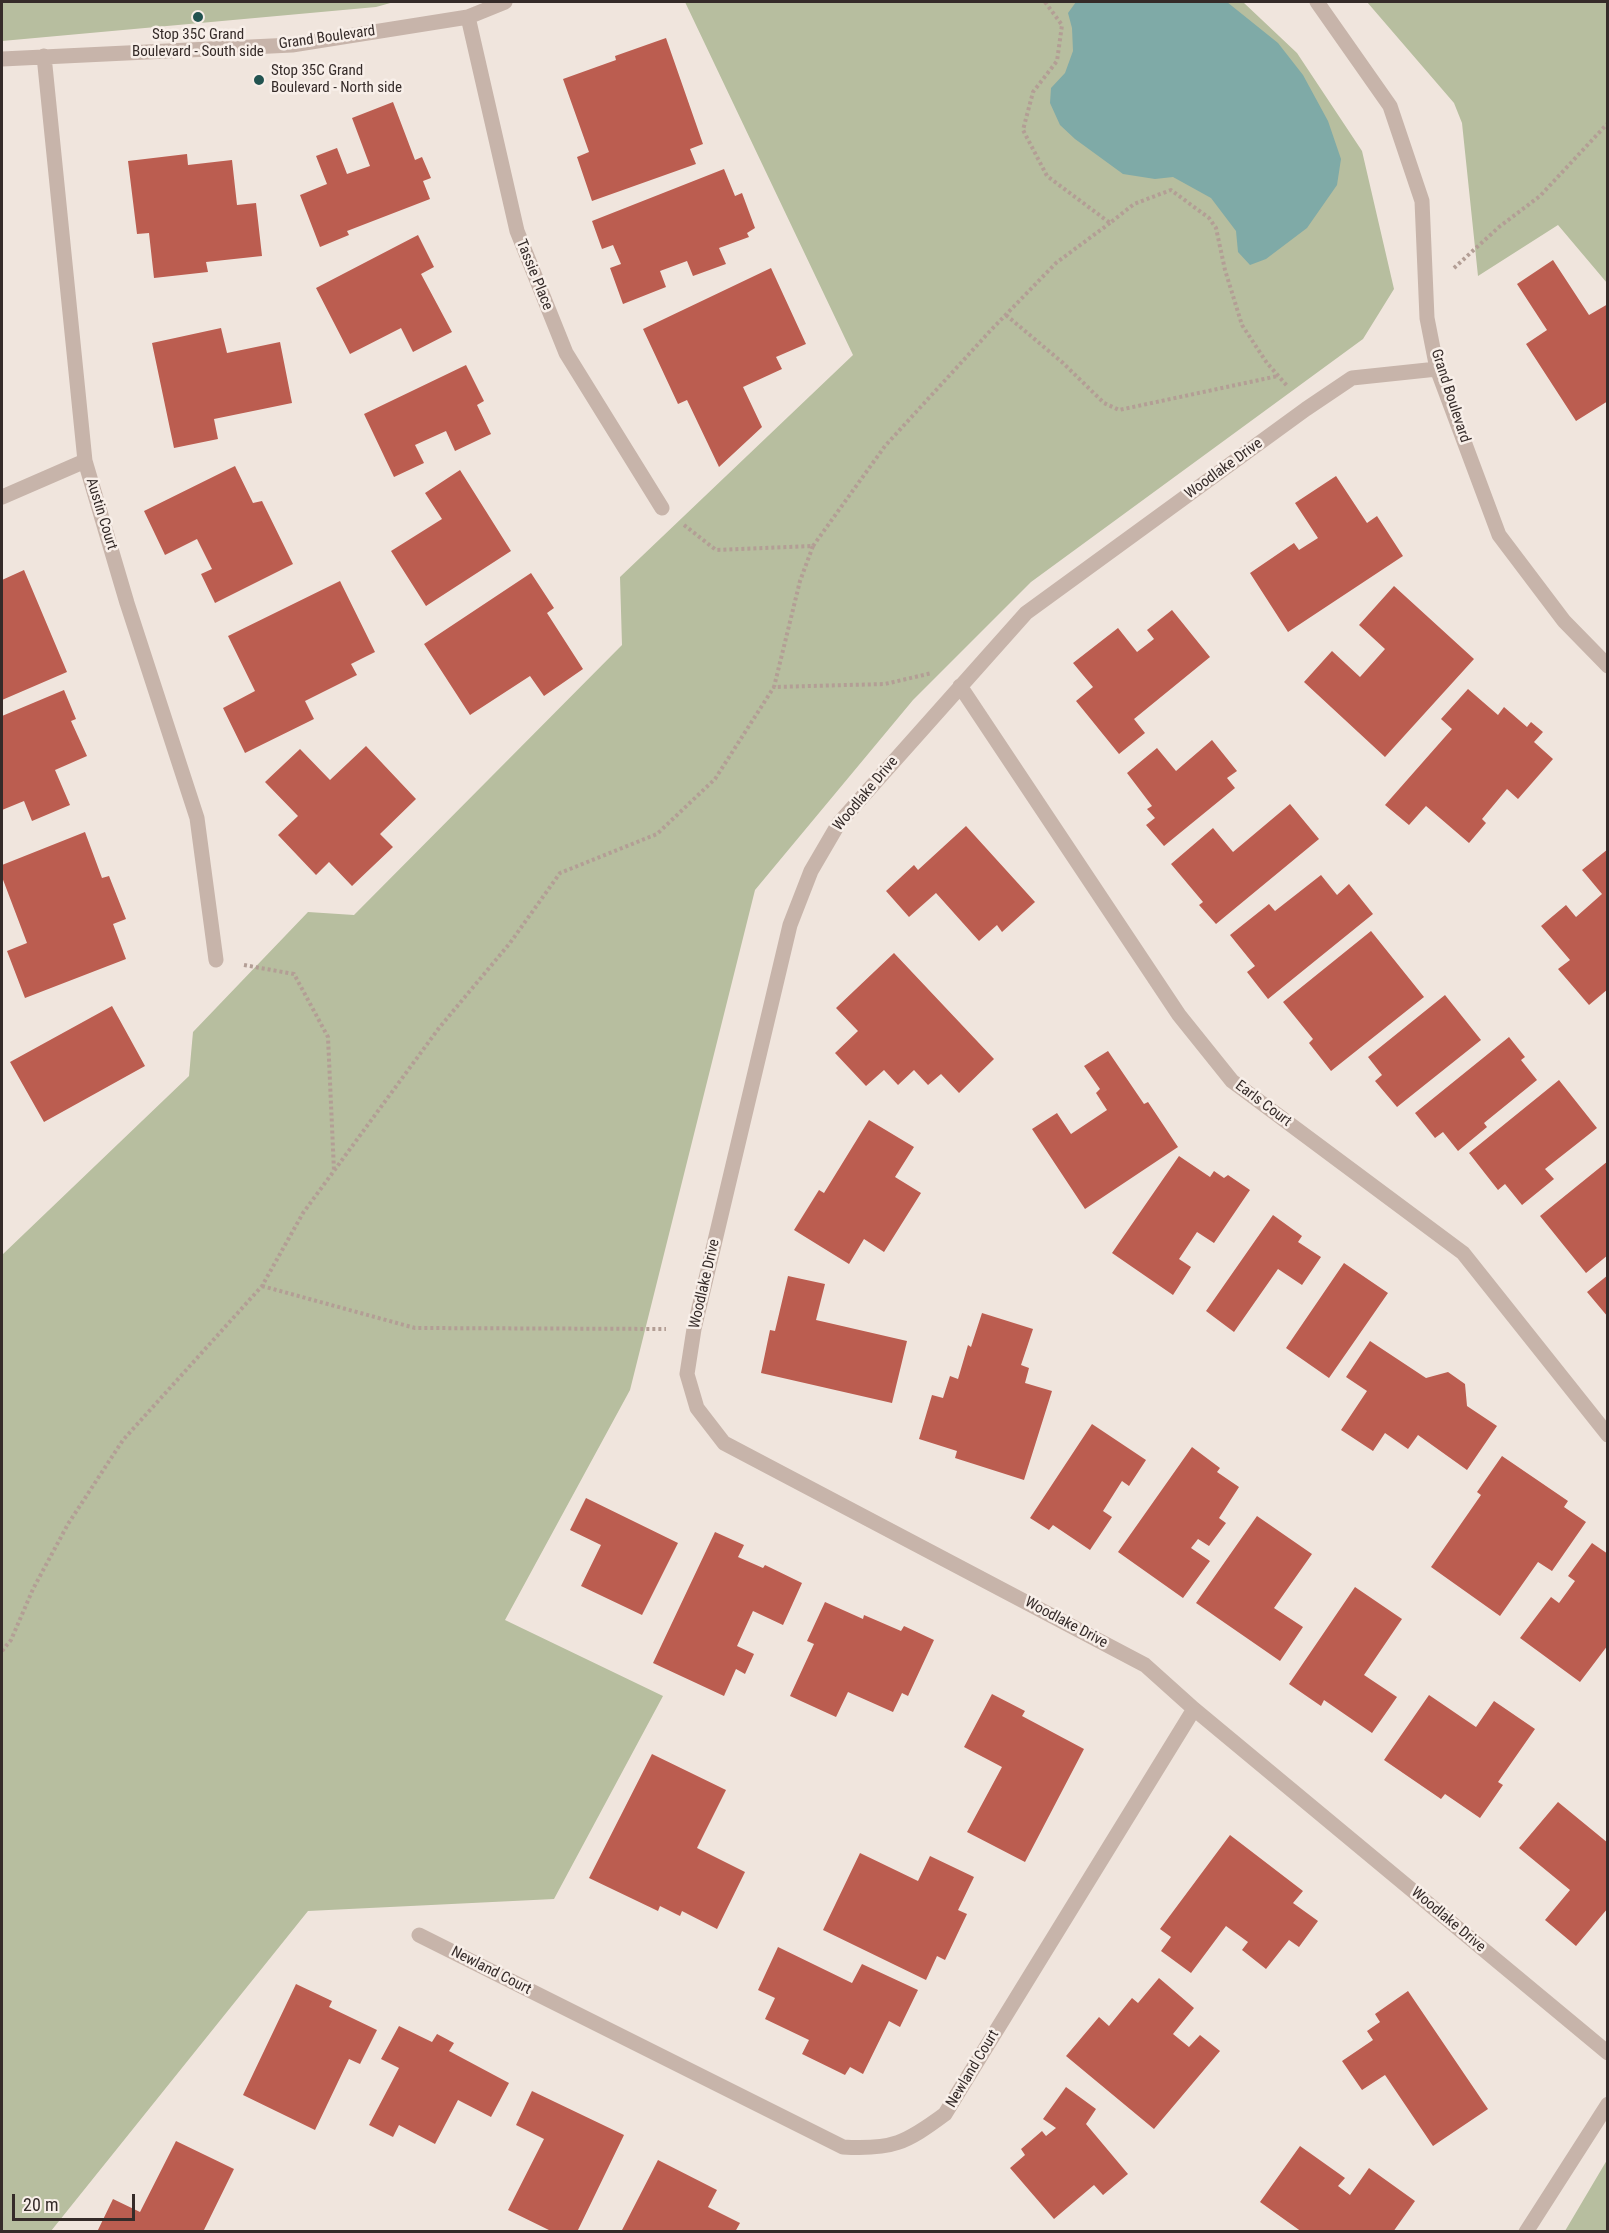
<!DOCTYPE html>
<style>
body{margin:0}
#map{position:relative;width:1609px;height:2233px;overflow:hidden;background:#f0e5dd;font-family:"Roboto Condensed",sans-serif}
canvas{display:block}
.frame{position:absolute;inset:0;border:3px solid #352b29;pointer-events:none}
.scale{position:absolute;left:12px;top:2194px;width:123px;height:27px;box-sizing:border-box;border:3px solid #352b29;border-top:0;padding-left:8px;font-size:18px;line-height:21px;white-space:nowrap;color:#352b29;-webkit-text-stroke:4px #f8efe9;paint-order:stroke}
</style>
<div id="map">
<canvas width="1609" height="2233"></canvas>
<div class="frame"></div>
<div class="scale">20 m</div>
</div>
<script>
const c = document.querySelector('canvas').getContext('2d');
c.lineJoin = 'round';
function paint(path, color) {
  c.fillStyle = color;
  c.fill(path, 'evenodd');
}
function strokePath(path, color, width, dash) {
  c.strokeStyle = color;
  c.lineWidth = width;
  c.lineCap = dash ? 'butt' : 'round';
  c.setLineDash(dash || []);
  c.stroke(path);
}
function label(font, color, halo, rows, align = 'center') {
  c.font = font + ' "Roboto Condensed",sans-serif';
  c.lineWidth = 5;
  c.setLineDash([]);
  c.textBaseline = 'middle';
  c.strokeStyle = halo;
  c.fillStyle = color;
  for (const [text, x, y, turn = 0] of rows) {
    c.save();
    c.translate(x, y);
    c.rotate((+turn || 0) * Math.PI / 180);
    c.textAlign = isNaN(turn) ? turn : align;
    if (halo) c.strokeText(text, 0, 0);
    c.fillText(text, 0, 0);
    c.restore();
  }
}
paint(new Path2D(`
 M2,2H394L376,7L2,41Z
 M685,2H1243L1297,53L1362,151L1394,289L1363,339L1031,582L913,700L755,890L630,1390L505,1620L663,1696L554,1899L308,1911L51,2231L2,2232V1255L189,1076L193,1032L308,912L354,915L622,645L620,577L853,355Z
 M1367,2H1607V283L1558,225L1478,276L1462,123L1454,103Z
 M1607,2160V2231H1565Z`), '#b7be9f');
paint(new Path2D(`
 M1076,2H1227L1278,43L1303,75L1328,121L1341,159L1337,185L1307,228L1266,259L1250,265L1238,252L1236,231L1211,198L1173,177L1155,179L1123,174L1075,139L1060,125L1050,103L1051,88L1065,73L1073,51L1072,28L1068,13Z`), '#7faaa7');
paint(new Path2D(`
 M666,38L703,144L690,149L696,164L592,201L577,157L589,152L563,79L616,60L615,56Z
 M393,102L415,160L422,157L431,178L423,181L430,199L347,231L349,235L320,247L300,195L327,184L316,156L337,148L347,174L370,166L352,118Z
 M187,154L188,165L232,160L237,205L256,203L262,256L206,262L208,272L154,278L149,233L137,234L128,161Z
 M724,169L735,196L742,193L755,228L747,233L749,237L719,248L726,264L693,276L687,261L660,271L666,287L623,304L610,268L621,264L613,245L602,249L592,221Z
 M418,235L434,267L421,274L452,332L413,352L401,328L350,354L316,288Z
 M1553,260L1589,315L1608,304V401L1576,421L1526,344L1547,330L1517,284Z
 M771,268L806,344L776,357L782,369L743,387L762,427L719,467L687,400L678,404L643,329Z
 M221,328L227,353L280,342L292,403L214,419L218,439L174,448L152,343Z
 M466,365L484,401L477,405L491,434L455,451L446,431L415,445L424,463L394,477L364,414Z
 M235,466L253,503L262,501L293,564L215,603L201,574L212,569L197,539L165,555L144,511Z
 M460,470L511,551L426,606L391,551L442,519L425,493Z
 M1336,476L1367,523L1377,516L1403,556L1288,632L1250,573L1294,543L1299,550L1318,538L1295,503Z
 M24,570L67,672L2,700V580Z
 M531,573L554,608L547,613L583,669L544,696L530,676L470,715L424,644Z
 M340,581L375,652L351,664L357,675L305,701L314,719L245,753L223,708L255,691L228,636Z
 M1394,586L1474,659L1385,757L1304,682L1332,651L1360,677L1385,649L1359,625Z
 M1172,610L1210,657L1134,719L1145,733L1119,754L1076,701L1093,687L1073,663L1118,628L1137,652L1154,639L1147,630Z
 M1468,689L1498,715L1504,707L1527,727L1531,722L1543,732L1534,742L1553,759L1518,799L1507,789L1482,819L1486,823L1469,843L1426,806L1409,825L1385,805L1452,729L1441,719Z
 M64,690L76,719L71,721L87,756L55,770L70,805L32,821L24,801L2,810V716Z
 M1212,740L1237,771L1227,778L1235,788L1164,846L1146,825L1155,818L1147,809L1152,806L1127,773L1157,748L1176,771Z
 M366,746L416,799L380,834L393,847L352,886L329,862L316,875L278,835L298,816L265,782L300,749L330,780Z
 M1290,804L1319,839L1216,924L1199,905L1203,902L1171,864L1213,828L1233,852Z
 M966,826L1035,902L1002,932L997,925L979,941L936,893L909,917L886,891L914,865L918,870Z
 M85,832L102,878L109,876L126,919L113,924L126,959L25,998L7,951L27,943L2,877V865Z
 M1608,849V989L1589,1005L1558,969L1570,960L1541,926L1566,905L1576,917L1602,894L1582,870Z
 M1321,875L1337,895L1349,884L1373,914L1268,999L1247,972L1255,966L1230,935L1269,904L1275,911Z
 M1371,931L1424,997L1331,1071L1309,1043L1313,1039L1283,1002Z
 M894,953L994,1059L959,1093L941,1074L928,1085L914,1070L898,1085L884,1070L866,1086L835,1053L858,1031L836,1008Z
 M1445,995L1481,1040L1397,1107L1375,1081L1382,1075L1368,1057Z
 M112,1006L145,1066L44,1122L10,1062Z
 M1509,1037L1525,1057L1521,1060L1537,1080L1484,1123L1487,1127L1458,1151L1443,1132L1435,1138L1415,1113Z
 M1108,1051L1144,1104L1148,1102L1178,1147L1085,1209L1032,1129L1057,1113L1071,1134L1107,1110L1096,1093L1100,1089L1084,1066Z
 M1559,1080L1597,1128L1545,1169L1554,1179L1522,1205L1505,1184L1498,1190L1469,1153Z
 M869,1120L914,1147L895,1177L921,1193L884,1252L864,1239L849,1264L794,1230L819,1190L824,1193Z
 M1179,1156L1210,1177L1214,1171L1224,1178L1228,1175L1250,1190L1214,1243L1197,1232L1179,1259L1191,1267L1173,1295L1112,1253Z
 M1608,1161V1255L1586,1273L1540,1216Z
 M1273,1215L1302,1236L1298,1242L1321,1257L1302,1285L1278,1269L1234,1332L1206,1311Z
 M1344,1263L1388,1293L1329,1378L1286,1348Z
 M1608,1275V1317L1587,1292Z
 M788,1276L825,1284L816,1320L907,1341L892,1403L761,1373L770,1330L775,1331Z
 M982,1313L1033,1329L1021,1365L1029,1368L1025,1383L1052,1391L1024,1480L955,1458L957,1451L919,1439L932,1395L943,1398L950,1376L958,1379L968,1345L971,1347Z
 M1370,1341L1426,1378L1448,1372L1465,1384L1467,1406L1497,1426L1467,1470L1418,1435L1408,1449L1385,1433L1373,1451L1341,1430L1367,1391L1346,1377Z
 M1092,1424L1146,1460L1129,1486L1122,1481L1103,1511L1112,1517L1090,1550L1053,1525L1049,1530L1030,1518Z
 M1192,1447L1220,1468L1217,1472L1239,1487L1219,1518L1226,1523L1209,1546L1198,1539L1191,1548L1210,1561L1183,1598L1118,1552Z
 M1502,1456L1568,1501L1564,1507L1586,1522L1552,1571L1538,1562L1500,1616L1431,1567L1481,1495L1477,1492Z
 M586,1498L678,1543L642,1615L581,1586L601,1545L570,1530Z
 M1257,1516L1312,1554L1274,1608L1303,1627L1280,1661L1196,1603Z
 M715,1532L744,1545L738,1557L763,1568L765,1565L802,1583L783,1625L753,1611L737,1646L754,1654L745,1674L736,1669L724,1696L653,1663Z
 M1592,1543L1608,1554V1645L1580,1682L1520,1638L1551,1597L1559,1603L1575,1581L1568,1576Z
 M1355,1587L1402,1619L1364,1675L1397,1697L1372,1733L1324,1700L1321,1706L1289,1684Z
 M825,1602L863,1619L864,1615L901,1631L904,1626L934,1640L908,1696L902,1693L893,1712L848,1692L836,1717L790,1696L814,1644L807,1641Z
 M992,1694L1025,1711L1022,1716L1084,1749L1025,1862L967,1832L1002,1767L964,1747Z
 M1429,1695L1476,1727L1494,1701L1535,1729L1498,1782L1503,1785L1480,1818L1445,1794L1441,1799L1384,1760Z
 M652,1754L726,1790L697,1848L745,1872L717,1929L682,1911L680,1916L660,1906L658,1911L589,1878Z
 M1558,1802L1608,1843V1908L1576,1946L1545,1920L1570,1890L1519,1848Z
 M1230,1835L1303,1891L1293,1903L1318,1921L1299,1947L1289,1940L1266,1969L1242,1950L1248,1942L1226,1926L1191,1973L1161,1951L1171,1937L1160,1929Z
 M860,1853L918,1881L930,1856L974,1877L958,1910L967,1914L945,1960L937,1956L926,1980L823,1930Z
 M778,1947L852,1983L862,1964L918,1990L900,2027L889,2021L863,2074L850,2067L845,2075L802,2054L809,2040L765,2019L775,1998L758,1990Z
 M1159,1978L1194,2008L1173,2034L1189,2047L1200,2035L1220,2051L1154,2129L1066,2056L1099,2017L1109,2026L1132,1998L1138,2003Z
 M296,1984L332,2001L329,2007L377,2030L360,2064L349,2059L315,2130L243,2095Z
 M1408,1991L1488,2109L1433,2146L1385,2075L1362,2090L1342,2061L1373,2040L1367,2031L1380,2022L1375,2014Z
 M399,2026L432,2042L437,2034L454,2043L449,2051L509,2083L491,2117L458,2100L435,2144L399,2125L393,2137L369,2125L399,2068L381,2059Z
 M1066,2087L1096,2109L1086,2124L1128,2174L1103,2195L1094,2185L1054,2219L1010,2168L1025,2155L1021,2149L1042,2131L1046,2136L1056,2128L1043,2119Z
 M532,2091L624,2135L577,2232H553L508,2210L544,2139L516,2125Z
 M176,2141L234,2169L203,2232H97L113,2199L140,2212Z
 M1300,2146L1345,2178L1338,2186L1350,2195L1369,2168L1415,2201L1393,2232H1302L1260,2202Z
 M658,2160L717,2190L708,2207L740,2223L735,2232H621Z`), '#bb5d50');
strokePath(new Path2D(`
 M1045,2L1062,25L1057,61L1033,92L1023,130L1047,176L1110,223L1134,204L1171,190L1209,218L1216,228L1225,270L1242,325L1267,363L1288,387
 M1454,268L1499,227L1540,196L1608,123
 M1006,315L1063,363L1104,403L1119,410L1278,376
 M684,525L716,550L813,546L800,581L774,687L885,684L932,673
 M813,546L885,446L991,330L1056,263L1110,223
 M244,965L294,974L328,1037L334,1171
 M262,1286L415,1328L666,1329
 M2,1651L11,1640L33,1589L68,1524L123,1440L262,1286L303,1213L439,1028L510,943L560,873L657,834L715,779L774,687`), '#b39e95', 4, [3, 3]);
strokePath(new Path2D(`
 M1317,2L1390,106L1422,201L1427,318L1437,369L1499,535L1564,621L1608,666
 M468,17L517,231L566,353L662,508
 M44,56L85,461L127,603L197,818L216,960
 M2,59L292,45L468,17L505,2
 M1437,369L1352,378L1306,409L1026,613L839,823L811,871L790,925L694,1329L687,1374L697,1408L724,1443L1145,1665L1194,1709L1608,2053
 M2,497L85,461
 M960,686L1179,1015L1232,1081L1463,1253L1608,1435
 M419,1935L843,2147C892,2150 906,2143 945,2114L1194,1709
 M1526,2232L1608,2104`), '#c7b4aa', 15);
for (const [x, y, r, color] of [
 [198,17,6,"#225350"],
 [259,80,6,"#225350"]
]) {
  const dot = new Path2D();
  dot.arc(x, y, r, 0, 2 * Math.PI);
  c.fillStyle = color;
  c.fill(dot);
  strokePath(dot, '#f8efe9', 2);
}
label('15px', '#352b29', '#f8efe9', [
 ["Stop 35C Grand",198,35],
 ["Boulevard - South side",198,52],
 ["Stop 35C Grand",271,71,"left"],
 ["Boulevard - North side",271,88,"left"]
]);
label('15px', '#352b29', '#f8efe9', [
 ["Grand Boulevard",327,38,-8],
 ["Tassie Place",534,275,68],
 ["Grand Boulevard",1450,396,72],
 ["Woodlake Drive",1224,469,-36],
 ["Austin Court",101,514,73],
 ["Woodlake Drive",866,794,-50],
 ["Earls Court",1263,1104,37],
 ["Woodlake Drive",705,1284,-77],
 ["Woodlake Drive",1066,1623,28],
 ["Woodlake Drive",1448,1920,40],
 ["Newland Court",491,1971,27],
 ["Newland Court",973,2069,-59]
]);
</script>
